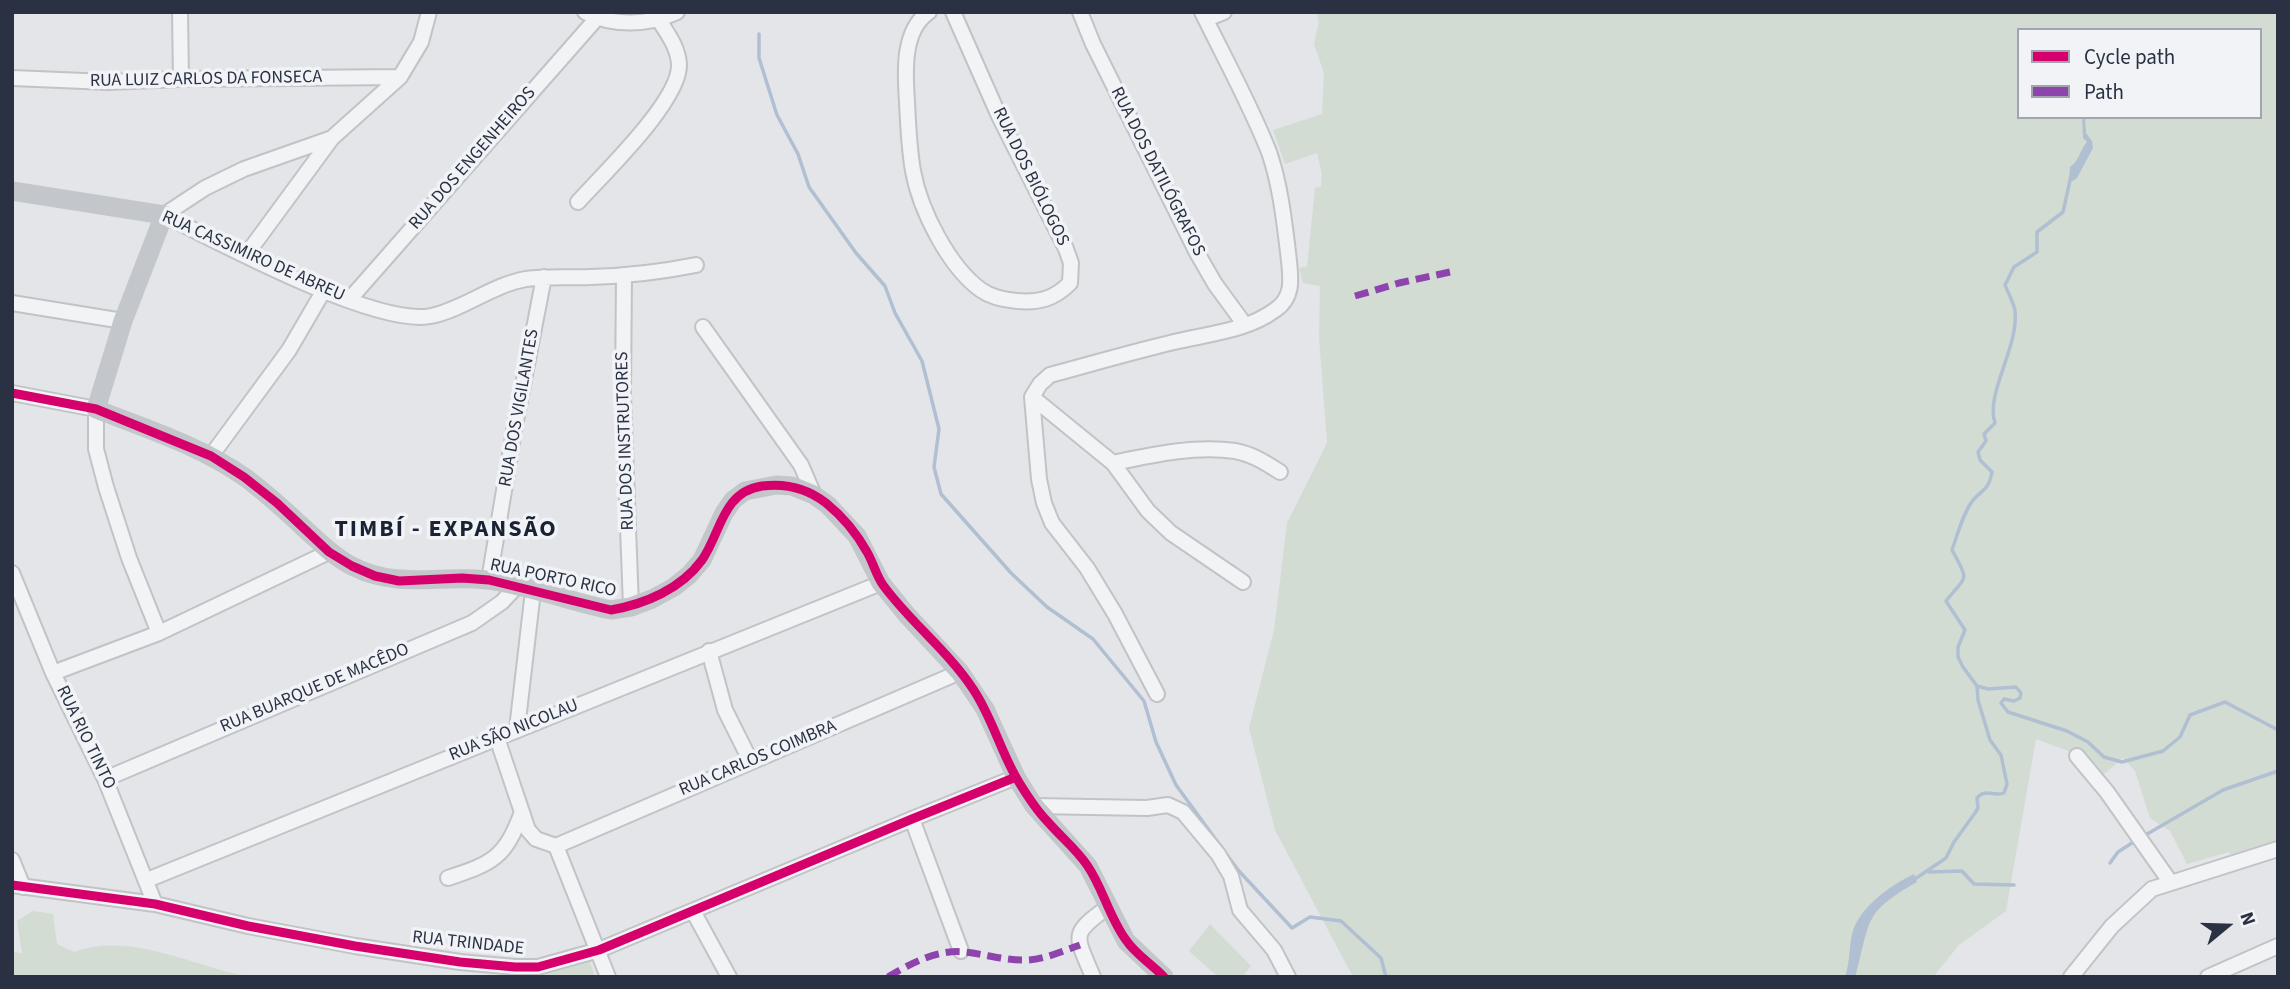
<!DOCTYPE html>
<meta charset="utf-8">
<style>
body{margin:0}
#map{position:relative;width:2290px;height:989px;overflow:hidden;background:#e3e5e8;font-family:"Source Sans 3",sans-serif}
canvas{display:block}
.frame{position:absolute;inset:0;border:14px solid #293142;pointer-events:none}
.legend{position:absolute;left:2017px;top:28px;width:245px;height:91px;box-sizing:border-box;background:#f1f3f7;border:2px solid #a1a5af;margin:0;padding:9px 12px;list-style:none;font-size:21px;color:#293142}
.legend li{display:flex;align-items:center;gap:14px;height:35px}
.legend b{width:35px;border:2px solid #a1a5af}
.north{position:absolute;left:2192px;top:891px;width:70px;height:70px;-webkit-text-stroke:5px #f1f3f7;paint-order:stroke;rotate:71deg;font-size:19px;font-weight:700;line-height:28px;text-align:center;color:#293142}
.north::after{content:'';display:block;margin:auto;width:24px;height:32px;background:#293142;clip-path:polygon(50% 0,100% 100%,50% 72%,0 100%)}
</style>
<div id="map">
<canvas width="2290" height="989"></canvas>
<div class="frame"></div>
<ul class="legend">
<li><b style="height:9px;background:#d6006c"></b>Cycle path</li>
<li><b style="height:9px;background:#8e44ad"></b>Path</li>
</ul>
<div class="north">N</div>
</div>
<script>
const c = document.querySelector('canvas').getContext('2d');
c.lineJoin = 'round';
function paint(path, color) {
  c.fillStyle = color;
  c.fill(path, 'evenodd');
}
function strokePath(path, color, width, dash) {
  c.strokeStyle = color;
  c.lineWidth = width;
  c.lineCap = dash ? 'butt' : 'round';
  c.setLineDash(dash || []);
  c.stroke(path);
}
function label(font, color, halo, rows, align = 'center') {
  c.font = font + ' "Source Sans 3",sans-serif';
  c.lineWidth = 7;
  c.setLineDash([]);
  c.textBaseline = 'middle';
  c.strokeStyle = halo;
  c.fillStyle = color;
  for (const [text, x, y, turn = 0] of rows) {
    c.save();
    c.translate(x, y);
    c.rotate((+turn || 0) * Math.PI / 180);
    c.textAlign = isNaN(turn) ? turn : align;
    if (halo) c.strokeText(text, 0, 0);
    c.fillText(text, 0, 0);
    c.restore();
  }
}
paint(new Path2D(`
 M1316,12H2278V844L2233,857L2229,852L2187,864L2170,831L2150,818L2135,771L2123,758L2102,776L2082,756L2036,739L2006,911L1959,945L1933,977H1353L1275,830L1249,728L1274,630L1287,523L1327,443L1319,337L1320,286L1303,283L1299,268L1307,267L1315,188L1321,187L1322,174L1317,153L1285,164L1273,130L1322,114L1324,73L1314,44L1319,21ZM2019,30H2260V117H2019Z
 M33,911L53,914L57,944L74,952C131,931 194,967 250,977H12V952L22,953L17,921Z
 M1210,924L1251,966L1242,977H1218L1189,951Z
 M590,962L595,977H538Z`), '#d2dcd3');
paint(new Path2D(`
 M2082,117H2085L2086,133L2092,141L2093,148L2077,178L2073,181L2069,179L2070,167C2080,160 2079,151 2087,142L2083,138Z
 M1914,874L1917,882C1863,913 1871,919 1856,974L1855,977H1845C1850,962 1849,948 1852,934C1859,907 1891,885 1914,874Z`), '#b1bfd3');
strokePath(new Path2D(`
 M759,34V58L777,115L798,154L809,187L856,253L885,286L895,313L922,361L939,429L934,467L941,494L1011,573L1047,607L1093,639L1144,701L1156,742L1176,785L1238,870L1292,928L1310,917L1341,921L1381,958L1386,977
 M1977,686L1988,689L2016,687L2021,693L2020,698L2014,701L2004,699L2001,703L2008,712L2067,731L2088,742L2104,757L2122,762L2163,751L2180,737L2190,715L2225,702L2278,730
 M2142,837L2223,790L2278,771
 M2110,863L2118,852L2135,841
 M1929,872L1962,871L1974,884L2014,885
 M1912,881L1946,858L1954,842L1975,813L1978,808L1977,798C1985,788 1994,797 2004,793L2007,784L2001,755L1990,740L1978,700L1977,686L1963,667L1958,657V647L1965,630L1946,601C1967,574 1970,583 1952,550C1957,536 1964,510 1974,499C1985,487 1988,491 1992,472L1980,460L1978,452L1986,441L1984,434L1995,423C1985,394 2019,347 2015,311C2014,303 2008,293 2005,285L2014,267L2037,252V232L2063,212L2071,176`), '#b1bfd3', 3.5);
const street = new Path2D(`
 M180,12L181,79
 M585,12C614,27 648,25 677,12
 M929,12C902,30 905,73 907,102C908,125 909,148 913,171C920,210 949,267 981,290C991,297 1005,300 1017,301C1039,303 1054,299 1070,283L1071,263L1066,249L999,116L953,12
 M1080,12L1093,44L1196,251L1215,284L1245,325
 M1206,19L1224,12
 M12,78L108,82L181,79L400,77
 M578,202C603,174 681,100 679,64C678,47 667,33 659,20
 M164,215C218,242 376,327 431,316C464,309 492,285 526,279C547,276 568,278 590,277C626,276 661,272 696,265
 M164,215L205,188L244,169L332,138L400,77L421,42L429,12
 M246,255L332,138
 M624,275L623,394L631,607
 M349,300L597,18
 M12,303L123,321
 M703,327L801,465L814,495
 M12,393L96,409V449L106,487L129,558L159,633
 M1032,397L1113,463L1148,511L1171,533L1243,582
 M211,456L289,350L324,290
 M1113,463C1151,455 1196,445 1235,451C1252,454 1266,463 1280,472
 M12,573L53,673L105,779L155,904
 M489,580L514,431L544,277
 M709,651L725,710L751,762
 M53,673L159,633L329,552
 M1157,694L1115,614L1087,568L1052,523L1044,503L1039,479L1032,397L1040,384L1050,375C1091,364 1132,352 1174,342C1207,334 1247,331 1275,310C1296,296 1290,274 1288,252C1284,219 1280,184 1269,152C1250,104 1225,59 1202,12
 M517,729L533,591
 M497,738L528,830L536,839L556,846L608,977
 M2077,756L2107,792L2171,883
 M105,779L472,623L502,602L516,587
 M1034,806L1147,808L1168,805L1183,812L1218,854L1231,876L1240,910L1274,950L1288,977
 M912,819L961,951
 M556,846L960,672
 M12,860L23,887
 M448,878C493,863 505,858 522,812
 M147,880L881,583
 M12,885L155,904L248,926L355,946L460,962L515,967H538L599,950L912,819L1016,777
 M693,911L729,977
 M1093,977C1076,935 1069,935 1108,907
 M2071,977L2112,926L2152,889L2278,849
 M2208,977L2278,946`);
strokePath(street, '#c1c3c6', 18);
strokePath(street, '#f2f3f5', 14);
strokePath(new Path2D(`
 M12,191L164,215L123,321L96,409C147,429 201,446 246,478C267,494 287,512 306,530C321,543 334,557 352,566C398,590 440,574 487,580C529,585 570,602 611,610L631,607L652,599L674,587L689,575L702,560L724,513L733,500L745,491L776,485L792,486L814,495L828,505L857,536L881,583L907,615L960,672L985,709L1016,777L1034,806L1088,866L1126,941L1164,977`), '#c3c6ca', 19);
strokePath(new Path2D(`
 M1355,296L1399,283L1450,272
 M888,977C909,964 938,949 964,952C985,954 1006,961 1028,960C1045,959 1063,951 1080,945`), '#8e44ad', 7, [14, 7]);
strokePath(new Path2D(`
 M12,393L96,409L211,456L244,477L277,503L329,552L352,566L375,576L399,581L462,578L489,580L611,610C645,604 681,589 702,560C721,533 722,492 762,486C785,483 807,488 826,503C842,516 857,534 867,552C873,562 876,575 883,585C910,622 948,651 973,689C992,717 1000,750 1017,779C1026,794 1036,810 1048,822C1061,837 1076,849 1087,865C1103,888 1109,917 1126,940C1136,955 1152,964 1164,977
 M12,885L155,904L248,926L355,946L460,962L515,967H538L599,950L912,819L1016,777`), '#d6006c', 9);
label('18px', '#293142', '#f1f3f7', [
 ["RUA LUIZ CARLOS DA FONSECA",206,80,-1],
 ["RUA DOS ENGENHEIROS",473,159,-49],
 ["RUA DOS DATILÓGRAFOS",1157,172,63],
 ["RUA DOS BIÓLOGOS",1030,177,64],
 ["RUA CASSIMIRO DE ABREU",253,257,24],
 ["RUA DOS VIGILANTES",520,408,-80],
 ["RUA DOS INSTRUTORES",626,441,-92],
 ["RUA PORTO RICO",553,579,12],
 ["RUA BUARQUE DE MACÊDO",315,689,-23],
 ["RUA SÃO NICOLAU",514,731,-22],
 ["RUA RIO TINTO",85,738,64],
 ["RUA CARLOS COIMBRA",758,759,-23],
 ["RUA TRINDADE",468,944,6]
]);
c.letterSpacing = '2px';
label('bold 24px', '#1b2233', '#f1f3f7', [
 ["TIMBÍ - EXPANSÃO",446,531]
]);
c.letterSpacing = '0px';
</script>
